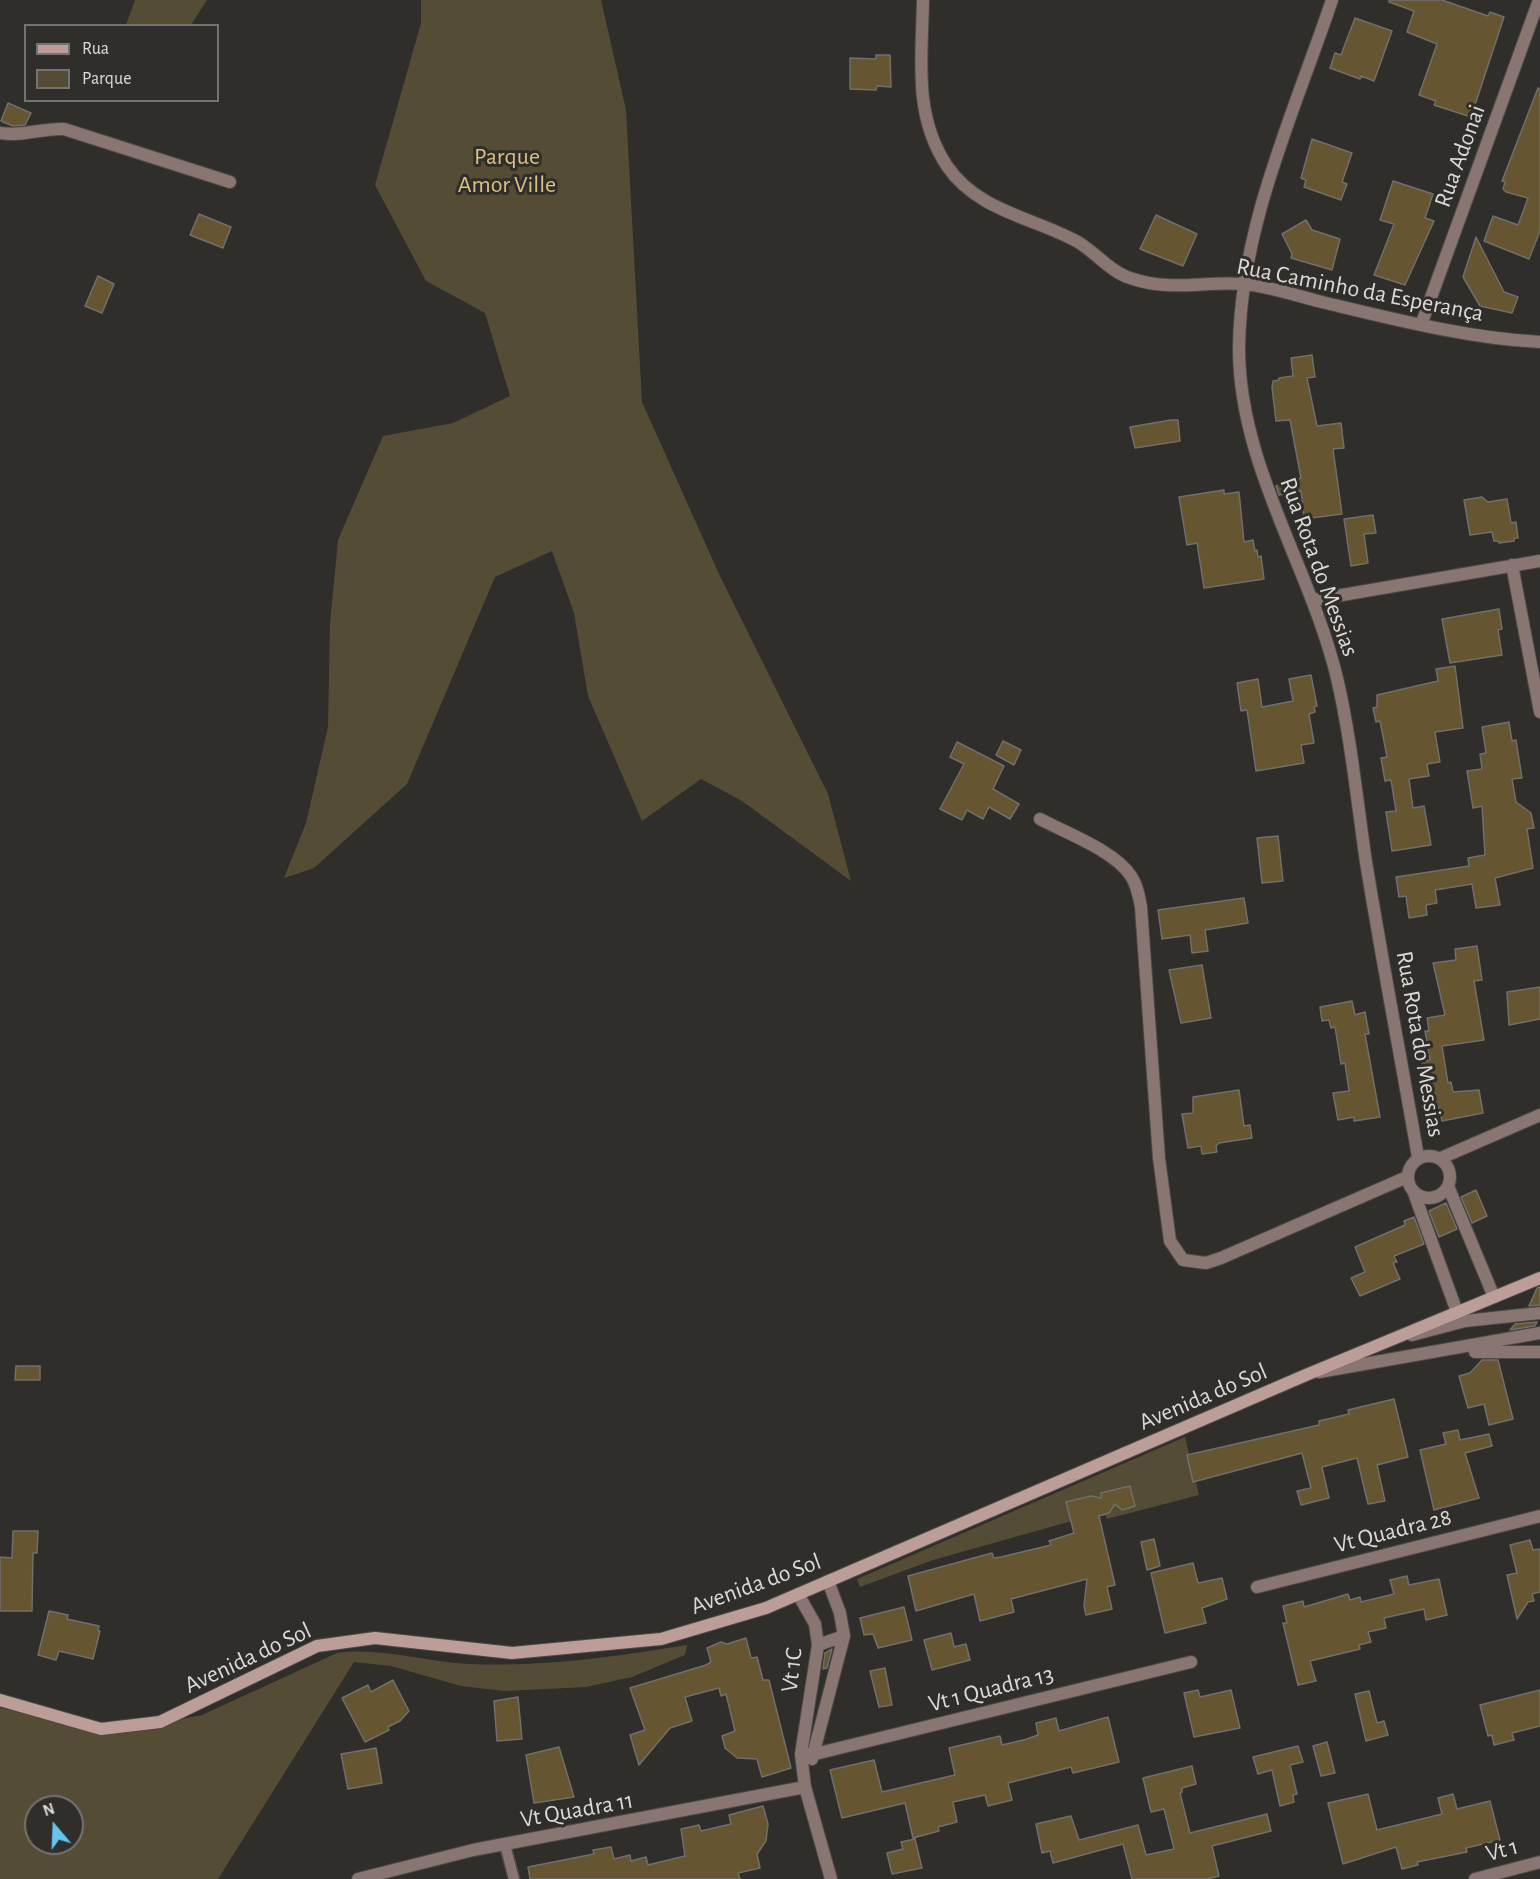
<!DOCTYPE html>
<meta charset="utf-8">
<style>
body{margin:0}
#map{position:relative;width:1540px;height:1879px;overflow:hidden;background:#302e2b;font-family:"Alegreya Sans",sans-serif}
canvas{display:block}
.legend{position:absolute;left:24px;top:24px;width:195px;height:78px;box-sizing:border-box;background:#302e2b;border:2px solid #757371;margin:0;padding:8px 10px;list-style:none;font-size:18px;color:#dcdbd9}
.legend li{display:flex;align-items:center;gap:12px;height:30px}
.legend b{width:30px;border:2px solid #757371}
.north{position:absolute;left:24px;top:1795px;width:60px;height:60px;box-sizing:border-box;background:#302e2b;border:2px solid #757371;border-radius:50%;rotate:341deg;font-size:16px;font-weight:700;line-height:24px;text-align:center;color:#dcdbd9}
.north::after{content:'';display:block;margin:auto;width:21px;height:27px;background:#65c5ee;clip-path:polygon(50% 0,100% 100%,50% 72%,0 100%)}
</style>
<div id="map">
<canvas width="1540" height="1879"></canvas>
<ul class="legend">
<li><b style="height:8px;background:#bd9d98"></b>Rua</li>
<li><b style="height:16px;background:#554c36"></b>Parque</li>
</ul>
<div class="north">N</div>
</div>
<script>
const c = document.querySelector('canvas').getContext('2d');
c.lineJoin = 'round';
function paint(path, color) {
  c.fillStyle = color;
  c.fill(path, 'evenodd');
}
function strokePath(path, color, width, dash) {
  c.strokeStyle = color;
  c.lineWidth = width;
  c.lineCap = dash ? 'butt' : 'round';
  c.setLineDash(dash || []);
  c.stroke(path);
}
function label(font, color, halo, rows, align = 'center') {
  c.font = font + ' "Alegreya Sans",sans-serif';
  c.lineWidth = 6;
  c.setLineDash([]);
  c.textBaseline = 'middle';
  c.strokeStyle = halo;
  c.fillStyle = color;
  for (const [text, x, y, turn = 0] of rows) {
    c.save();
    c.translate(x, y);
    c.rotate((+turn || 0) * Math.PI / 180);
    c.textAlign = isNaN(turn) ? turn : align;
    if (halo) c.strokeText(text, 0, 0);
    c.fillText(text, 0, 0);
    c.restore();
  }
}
paint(new Path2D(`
 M135,0H207L191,25H126Z
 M421,0H601L626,110L642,402L719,574L828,794L851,881L742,801L701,779L642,821L588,696L574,613L552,551L495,577L407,784L314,868L284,878L306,823L328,727L330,623L338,540L383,436L453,423L510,396L485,313L426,281L375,185L421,23Z
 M1185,1437L1199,1495L1107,1519L1104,1512L933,1560L860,1587L857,1579Z
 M687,1645L685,1655L632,1677L586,1687L505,1691L461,1686L391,1666L354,1662L218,1879H0V1708L111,1733L202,1715L337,1653C382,1647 424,1662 469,1664C542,1667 615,1657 687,1645ZM36,1807H72V1843H36Z`), '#554c36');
const building = new Path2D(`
 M1389,0H1442L1488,16L1490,12L1504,17L1471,117L1434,105L1436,101L1419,95L1437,44L1407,32L1414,11L1389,2Z
 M1355,18L1392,31L1374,81L1361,76L1360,79L1330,68L1335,53L1341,55Z
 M876,55H890L891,87L877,86L876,90L850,89V58L876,59Z
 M1538,88L1540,89V231L1529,259L1484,241L1493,216L1518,225L1528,198L1506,192L1503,189L1505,182L1502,181Z
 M8,103L31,113L25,125L13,126L1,121Z
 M1312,139L1352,153L1342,182L1347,184L1341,200L1304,187L1306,180L1301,178Z
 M1393,181L1433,194L1425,218L1434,221L1405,285L1374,275L1394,224L1380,220Z
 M199,214L231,227L223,248L190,235Z
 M1156,215L1197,234L1183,266L1140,249Z
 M1306,220L1312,230L1340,239L1332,270L1291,258L1292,254L1282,234Z
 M1476,237L1504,292L1518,297L1512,313L1480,306L1463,277Z
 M98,276L114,284L102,313L85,306Z
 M1312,355L1315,377L1307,378L1317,426L1341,423L1344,448L1333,449L1342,514L1304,519L1301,491L1279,495L1276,486L1301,478L1290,420L1276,421L1272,387L1273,381L1279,380V378L1293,376L1291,358Z
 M1171,420H1178L1180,441L1135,448L1130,427Z
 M1224,490V494L1239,492L1244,542L1253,540L1255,551L1257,550L1258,557L1261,556L1264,579L1204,588L1197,543L1187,545L1179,497Z
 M1482,497L1488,502L1507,499L1511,523L1516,522L1518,538H1514V541L1499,543L1498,541H1494L1492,532L1470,535L1464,500Z
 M1373,515L1376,533L1364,534L1368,563L1351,566L1344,519Z
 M1499,609L1502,629L1498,630L1502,655L1450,663L1442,619Z
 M1455,666L1463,728L1435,732L1440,762L1427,764L1429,776L1409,779L1413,808L1424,806L1431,845L1392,851L1386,812L1396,811L1391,780L1385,781L1381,758L1387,757L1380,721L1376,722L1373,708L1377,707V695L1438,681L1436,669Z
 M1311,675L1317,706L1314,707L1315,712L1309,714L1314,743L1301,745L1304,763L1256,771L1247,710L1241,711L1237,683L1258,679L1262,707L1293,701L1289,679Z
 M1509,722L1512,741L1516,740L1522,778L1512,779L1516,802L1531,813L1534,828L1527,829L1533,868L1495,878L1500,905L1476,908L1472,884L1435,890L1437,903L1426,905L1427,915L1409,918L1406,896L1399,897L1396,877L1469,866L1468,858L1485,855L1482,806L1473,808L1467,771L1482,769L1480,754L1486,753L1482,727Z
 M1003,741L1021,750L1014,765L996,755Z
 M957,742L1004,766L993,789L1019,804L1010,819L989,807L983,819L967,810L962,820L940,809L964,764L950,757Z
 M1278,836L1283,881L1262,883L1257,838Z
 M1244,898L1248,923L1205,930L1208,951L1192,953L1190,935L1162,939L1158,910Z
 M1477,946L1482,980L1474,981L1484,1040L1442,1046L1448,1083L1451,1082L1453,1092L1479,1090L1483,1113L1442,1121L1439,1107L1429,1108L1422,1062L1430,1060L1425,1031H1429L1427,1018L1445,1015L1433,963L1456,960L1455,949Z
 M1202,965L1211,1018L1181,1023L1169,970Z
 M1540,987V1019L1509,1025L1507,992Z
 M1352,1001L1355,1015L1365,1012L1369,1034H1365L1380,1117L1354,1121V1117L1338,1120L1333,1093L1349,1091L1345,1063L1341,1064L1335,1027L1331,1028L1329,1020L1322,1021L1320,1007Z
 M1239,1090L1244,1126L1250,1125L1252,1138L1219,1143L1216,1146L1217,1152L1202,1154L1201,1146L1188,1148L1182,1114L1193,1113V1097Z
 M1476,1190L1487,1216L1472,1223L1461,1197Z
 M1446,1203L1457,1229L1439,1237L1429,1211Z
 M1414,1217L1424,1244L1394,1256L1397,1262L1393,1263L1400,1279L1360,1296L1351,1278L1365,1272L1355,1247L1405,1225L1404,1221Z
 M1540,1287V1305L1529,1306L1537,1288Z
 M1537,1322L1535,1326L1510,1330L1515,1324Z
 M1482,1360H1498L1513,1419L1489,1425L1484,1404L1468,1408L1459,1376L1470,1373Z
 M16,1366H40V1380H15Z
 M1394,1399L1408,1457L1377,1465L1385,1501L1368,1504L1357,1458L1322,1467L1329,1498L1301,1505L1297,1491L1311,1488L1302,1453L1193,1482L1187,1455L1319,1425V1421L1349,1414L1348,1410Z
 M1458,1430L1460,1440L1489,1434L1492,1446L1465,1453L1479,1498L1434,1510L1420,1450L1446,1444L1443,1433Z
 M1130,1486L1135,1506L1122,1510L1115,1504L1109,1513L1099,1516L1115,1585L1107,1587L1112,1609L1086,1615L1084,1606L1087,1579L1011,1599L1014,1612L980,1621L974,1594L916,1611L908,1576L992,1553L994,1558L1001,1557L1051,1545L1049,1541L1074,1533L1066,1502L1091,1496L1101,1498V1493Z
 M13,1531H38L37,1553H33L32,1611H0V1557L12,1558Z
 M1154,1539L1160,1566L1147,1570L1141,1542Z
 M1530,1540L1533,1550L1540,1549V1592L1532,1594L1534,1601L1528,1602L1517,1619L1507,1575L1517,1573L1510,1545Z
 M1193,1563L1198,1583L1222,1578L1227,1599L1202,1608L1206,1623L1165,1633L1151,1573Z
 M1407,1576L1409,1585L1439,1579L1447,1615L1426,1620L1424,1609L1384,1618L1386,1628L1368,1632L1371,1642L1359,1645L1360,1649L1310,1661L1316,1681L1298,1685L1283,1623H1287L1283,1606L1303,1601L1304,1607L1348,1594L1350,1600L1360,1597L1361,1602L1394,1594L1390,1580Z
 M904,1607L912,1640L878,1648L873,1634L864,1635L860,1618Z
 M49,1611L68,1615L67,1619L99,1626L98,1631H100L93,1659L59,1651L56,1660L38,1655Z
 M951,1633L954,1647L966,1644L970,1660L932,1670L924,1640Z
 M746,1638L751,1658L757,1657L763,1680H769L791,1768L762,1777L757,1759L737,1758L725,1748L722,1736L735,1731L726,1694L721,1696L719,1688L685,1697L692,1721L670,1728L639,1765L630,1735L645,1730L630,1688L706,1665L711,1662L707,1648L721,1642L727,1644Z
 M832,1649L827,1668L823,1669L825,1653Z
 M885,1668L892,1705L879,1707L870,1671Z
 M393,1680L409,1711L400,1721L388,1727L389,1730L365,1742L342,1698L368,1685L371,1692Z
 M1198,1690L1200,1697L1231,1690L1240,1728L1194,1737L1184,1693Z
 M1540,1690V1726L1512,1733L1514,1740L1494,1745L1492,1735L1488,1736L1480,1705Z
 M1369,1691L1377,1723L1384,1721L1388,1735L1366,1741L1355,1694Z
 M518,1697L522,1739L497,1741L494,1701Z
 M1108,1717L1119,1762L1073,1773L1071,1767L1008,1783L1012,1800L988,1806L985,1795L953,1802L957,1822L938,1827L939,1831L913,1838L905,1803L842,1818L830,1770L874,1760L882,1792L955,1775L949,1748L1000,1736L1002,1745L1027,1739L1038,1735L1036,1723L1056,1718L1059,1731Z
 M1327,1742L1335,1773L1321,1776L1313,1746Z
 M1298,1746L1303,1762L1290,1765L1297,1794L1293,1795L1294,1802L1280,1806L1272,1770L1258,1774L1253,1757Z
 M559,1747L574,1797L534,1803L526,1755Z
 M376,1748L382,1783L348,1789L341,1754Z
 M1192,1766L1196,1784L1182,1788V1792L1180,1793L1190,1833L1267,1814L1271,1831L1212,1846L1219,1876L1207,1879H1132L1123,1844L1053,1863L1050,1851L1042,1853L1036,1824L1071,1816L1079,1840L1138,1825L1146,1855L1174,1849L1164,1809L1151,1812L1143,1778Z
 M1368,1794L1377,1830L1442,1814L1438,1798L1453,1794L1457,1809L1490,1801L1500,1840L1466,1848L1467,1852L1417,1862L1418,1865L1402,1869L1396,1847L1343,1864L1328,1803Z
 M763,1806L768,1824L766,1841L757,1854L760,1868L738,1873L740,1879H530L528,1867L594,1854L593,1850L611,1847L614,1859L630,1855L631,1861L646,1857L648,1865L685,1856L681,1829L699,1825L701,1831L731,1824L729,1815Z
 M915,1839L922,1868L892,1874L887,1853L903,1849L901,1842Z`);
paint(building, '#655631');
strokePath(building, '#716f6b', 1.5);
const lane = new Path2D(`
 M505,1845L514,1879`);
const street = new Path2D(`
 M923,0C922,58 913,115 947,166C977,211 1035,218 1078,242C1096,253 1111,272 1130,278C1170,292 1203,281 1243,284C1270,286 1300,297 1326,303C1397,320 1468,338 1540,342
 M1332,0C1294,113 1241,225 1239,346C1238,464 1310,566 1337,678C1351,738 1357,801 1366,862C1382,960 1401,1059 1418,1157
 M0,133C21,137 42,128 64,129L230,182
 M1421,325L1539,0
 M1512,565L1540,712
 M1313,600L1540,561
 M1040,819C1066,833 1115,851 1131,876C1137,885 1139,896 1141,907L1159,1158L1170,1241L1183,1260L1206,1263L1221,1258L1407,1177
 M1408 1177a21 21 0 1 1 42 0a21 21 0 1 1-42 0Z
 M1441,1158L1540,1115
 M1448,1186L1494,1297
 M1414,1193L1457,1312
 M1412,1335L1465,1321L1540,1313
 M1475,1352H1540
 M1319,1372L1540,1333
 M1257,1587L1540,1516
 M798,1594L815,1624L818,1645L801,1754L805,1787L831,1879
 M818,1645L844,1636
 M801,1754H815L1191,1662
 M812,1759L844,1636L840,1613L828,1581
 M358,1879L473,1850L805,1787
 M1475,1879L1540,1862`);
const secondary = new Path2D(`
 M0,1700L101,1729L160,1722L317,1646L375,1638L512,1653L661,1639L766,1608L1306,1375L1540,1278`);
strokePath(lane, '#4c4a47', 13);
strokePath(street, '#4c4a47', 14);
strokePath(secondary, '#4c4a47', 14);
strokePath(lane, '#897572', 10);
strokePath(street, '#897572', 12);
strokePath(secondary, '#bd9d98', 12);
label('24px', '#dcdbd9', '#302e2b', [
 ["Rua Adonai",1460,156,-70],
 ["Rua Caminho da Esperança",1360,290,11],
 ["Rua Rota do Messias",1319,567,70],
 ["Rua Rota do Messias",1420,1044,80],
 ["Avenida do Sol",1203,1397,-23],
 ["Vt Quadra 28",1393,1531,-14],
 ["Avenida do Sol",756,1584,-20],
 ["Avenida do Sol",248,1658,-25],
 ["Vt 1C",792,1670,-83],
 ["Vt 1 Quadra 13",991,1689,-14],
 ["Vt Quadra 11",577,1810,-10],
 ["Vt 1",1502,1850,-15]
]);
label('24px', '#dcc182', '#302e2b', [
 ["Parque",507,157],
 ["Amor Ville",507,185]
]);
</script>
